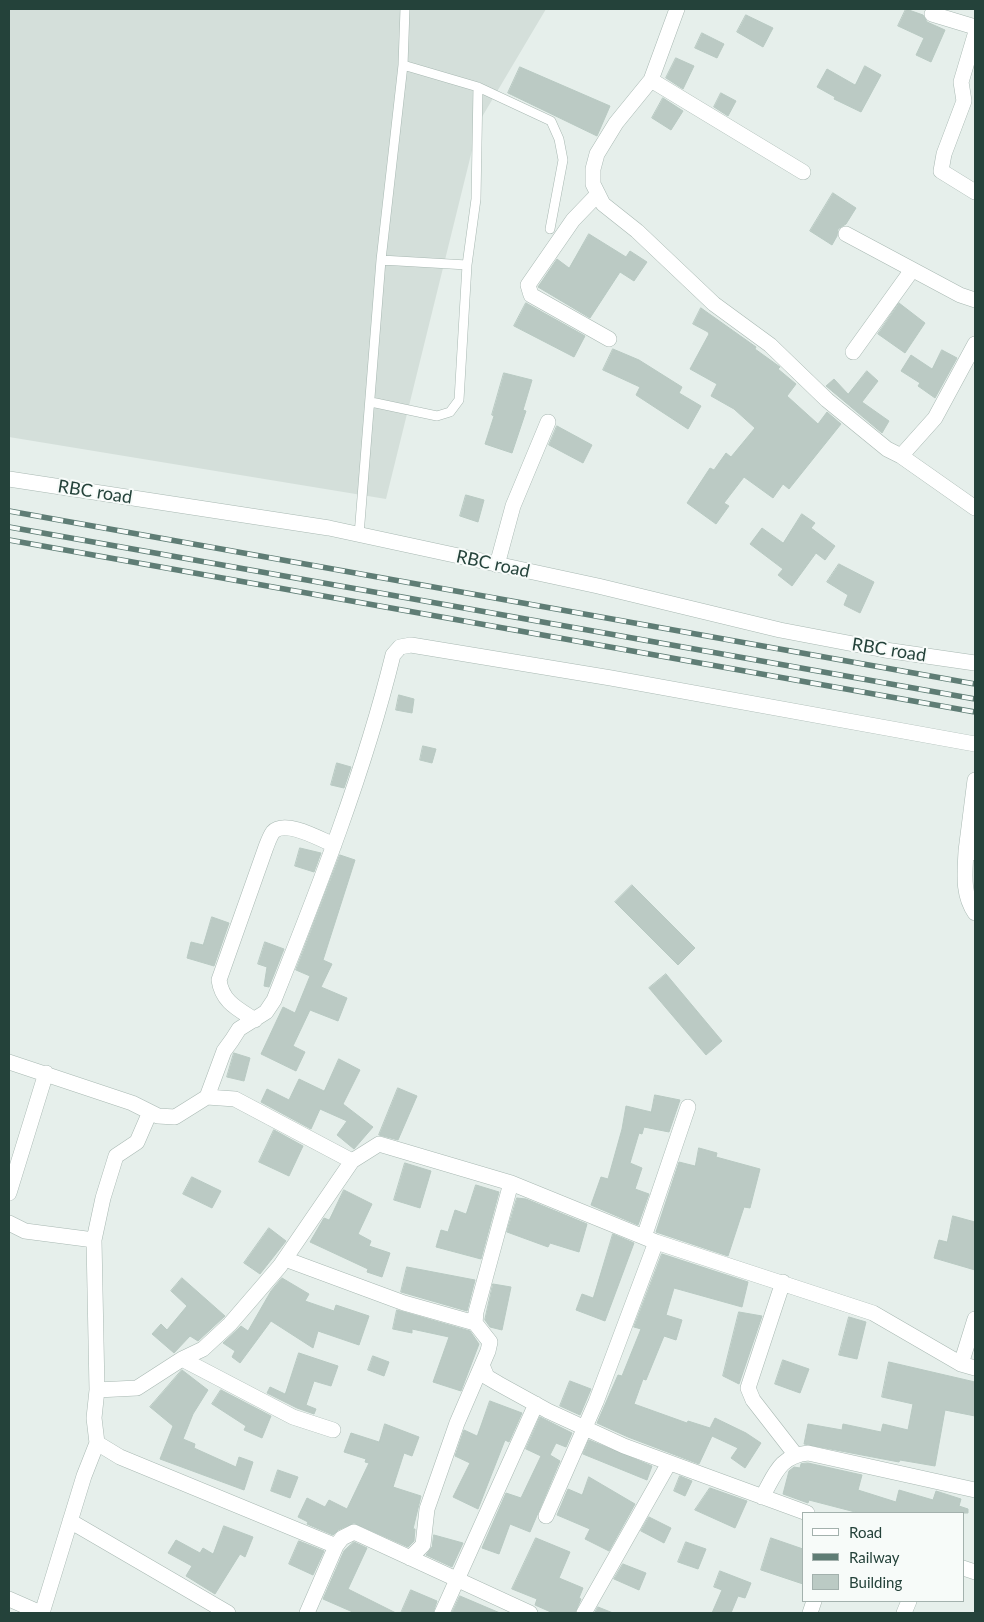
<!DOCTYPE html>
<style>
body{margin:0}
#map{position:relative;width:984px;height:1622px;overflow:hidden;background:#e6efeb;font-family:Lato,sans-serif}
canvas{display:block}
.frame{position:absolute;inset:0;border:10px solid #24423a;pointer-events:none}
.legend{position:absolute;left:802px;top:1512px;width:162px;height:90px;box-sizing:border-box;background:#f7fbf9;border:1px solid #a3b1ad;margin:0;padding:6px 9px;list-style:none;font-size:15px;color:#24423a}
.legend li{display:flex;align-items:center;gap:10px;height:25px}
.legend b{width:25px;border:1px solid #a3b1ad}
</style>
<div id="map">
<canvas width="984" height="1622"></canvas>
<div class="frame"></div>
<ul class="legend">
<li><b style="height:6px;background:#fff"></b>Road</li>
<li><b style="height:6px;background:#5f7d75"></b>Railway</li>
<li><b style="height:14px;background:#bbcac4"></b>Building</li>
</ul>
</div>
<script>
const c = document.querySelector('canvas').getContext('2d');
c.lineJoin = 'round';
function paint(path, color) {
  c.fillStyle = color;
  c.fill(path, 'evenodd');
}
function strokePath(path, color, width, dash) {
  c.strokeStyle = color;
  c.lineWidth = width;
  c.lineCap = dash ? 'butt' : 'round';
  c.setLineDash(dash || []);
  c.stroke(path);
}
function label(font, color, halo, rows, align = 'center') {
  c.font = font + ' Lato,sans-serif';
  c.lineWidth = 4;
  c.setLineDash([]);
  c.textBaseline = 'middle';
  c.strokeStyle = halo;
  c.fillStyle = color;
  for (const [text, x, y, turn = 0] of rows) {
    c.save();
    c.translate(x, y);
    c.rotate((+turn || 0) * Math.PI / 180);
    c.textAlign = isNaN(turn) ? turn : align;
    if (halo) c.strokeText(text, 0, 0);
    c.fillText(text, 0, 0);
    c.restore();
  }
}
paint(new Path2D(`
 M9,9H546L479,122L386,499L9,437Z`), '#d4dfda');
const building = new Path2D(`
 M906,9L923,15L927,22L945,30L931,62L916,55L924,38L898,26Z
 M746,15L773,28L763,47L737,32Z
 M702,33L724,44L717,58L695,48Z
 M676,58L694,66L683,89L666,78Z
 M865,66L881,75L861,112L834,99L835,97L817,87L827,69L855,85Z
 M520,67L610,106L597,136L508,93Z
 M721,93L736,101L728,116L714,107Z
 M663,98L683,111L671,130L652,118Z
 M833,193L856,208L846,224L838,229L837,236L832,245L810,231Z
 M589,234L626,257L630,251L647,262L634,281L620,272L590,318L538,287L557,259L569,268Z
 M526,303L585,336L574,357L514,326Z
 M899,303L925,323L905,353L878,334Z
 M701,308L756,347L755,349L780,367L778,369L796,384L787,396L818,424L827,412L841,424L789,489L783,484L773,498L744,477L724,503L729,506L716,524L687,503L710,468L714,470L726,453L731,457L755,428L734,409L711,396L717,384L690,369L709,334L708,332L693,324Z
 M613,349L639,360L682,387L679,393L701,406L688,429L636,395L640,387L603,370Z
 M942,350L957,358L935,398L918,386L920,383L901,371L911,355L932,369Z
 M867,371L878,381L862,402L889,421L882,433L826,386L834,379L848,394Z
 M504,373L532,380L523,410L526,411L512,453L485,444L494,416L492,415Z
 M557,426L592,445L583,463L549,445Z
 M466,495L484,500L478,522L460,516Z
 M802,514L815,523L811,528L835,546L825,560L816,553L792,586L778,575L783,569L750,544L762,528L783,543Z
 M839,564L874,582L860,613L844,605L848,595L827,582Z
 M399,695L414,699L412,713L396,710Z
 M423,746L436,749L432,763L420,760Z
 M337,763L351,767L344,788L331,785Z
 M300,848L321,853L314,872L295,866Z
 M340,855L355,860L323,960L332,964L321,987L347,998L338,1021L310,1010L293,1046L305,1052L296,1071L261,1054L283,1007L295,1013L310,976L296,970Z
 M632,885L695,948L678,965L615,902Z
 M212,917L229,923L214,966L187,958L191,942L203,945Z
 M265,942L284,949L269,987L264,986L267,967L258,964Z
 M666,974L722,1041L706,1055L649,988Z
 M234,1053L250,1058L244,1081L227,1077Z
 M339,1059L360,1070L343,1104L373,1127L354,1149L337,1135L347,1121L320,1109L311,1129L261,1102L267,1089L289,1100L299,1079L324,1091Z
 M398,1088L417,1096L398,1140L379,1135Z
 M655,1095L680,1100L669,1132L644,1127L642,1134L639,1133L630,1163L642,1168L635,1189L649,1194L638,1225L591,1205L601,1177L608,1179L622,1129L626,1106L651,1112Z
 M274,1130L303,1146L289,1176L259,1162Z
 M699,1148L717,1153L716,1157L760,1169L750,1208L744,1207L728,1256L656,1232L679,1162L695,1166Z
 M405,1163L431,1171L420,1208L394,1200Z
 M192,1177L221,1191L212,1208L183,1194Z
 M476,1185L499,1192L481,1259L436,1247L441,1230L448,1232L455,1210L466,1214Z
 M344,1190L372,1204L358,1234L371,1241L369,1246L390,1253L382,1277L367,1272L368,1269L310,1242L324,1218L329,1220Z
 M517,1198L526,1199L587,1224L579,1252L550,1243L548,1247L507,1232Z
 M953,1216L975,1222V1270L934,1258L939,1240L947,1242Z
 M269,1228L286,1241L260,1274L244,1263Z
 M613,1234L634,1243L605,1321L576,1310L582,1294L593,1298Z
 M662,1254L748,1282L742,1307L674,1288L666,1315L682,1320L676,1340L664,1336L646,1380L643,1379L634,1404L687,1423L688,1421L710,1428L715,1418L746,1433L761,1443L745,1468L731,1458L738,1448L712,1436L699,1464L628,1437L597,1423L618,1375L622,1376L641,1329L634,1327Z
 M407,1267L475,1280L467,1311L401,1292Z
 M182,1278L225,1316L198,1341L190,1336L174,1353L152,1334L161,1324L167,1330L187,1306L171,1291Z
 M282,1278L309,1294L305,1301L334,1311L336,1305L369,1316L359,1345L318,1331L313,1348L271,1321L240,1363L232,1357L235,1351L223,1343L241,1326L248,1331L271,1291Z
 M493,1284L511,1287L502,1330L490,1327L485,1320Z
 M397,1310L470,1331L479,1344L461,1391L433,1382L449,1337L412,1329V1333L393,1329Z
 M739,1312L762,1316L739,1384L723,1376Z
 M849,1317L866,1322L857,1359L839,1355Z
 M299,1353L338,1366L331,1386L314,1381L306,1405L316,1409L314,1414L297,1408L267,1393L270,1387L285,1394Z
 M373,1356L389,1362L384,1376L368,1370Z
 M783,1360L809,1369L800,1393L775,1384Z
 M889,1362L975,1382V1416L945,1410L935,1466L900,1460L899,1462L804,1444L808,1424L842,1430L843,1424L881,1432L883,1424L908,1430L913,1404L882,1397Z
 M182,1370L208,1390L193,1414L183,1439L195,1444L194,1448L236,1467L239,1457L253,1462L244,1490L160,1459L173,1426L150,1407Z
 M570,1381L591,1389L580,1415L560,1406Z
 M221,1390L271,1416L262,1438L244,1430L246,1426L212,1404Z
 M490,1401L522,1413L509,1442L505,1440L478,1509L453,1497L470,1463L455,1456L464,1430L477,1436Z
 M540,1417L572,1433L566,1447L556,1443L550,1455L560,1461L530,1532L510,1524L499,1554L482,1548L506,1493L521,1498L541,1456L526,1449Z
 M385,1424L419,1437L412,1456L404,1453L393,1487L421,1496L413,1529H415L414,1541L408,1547L354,1523L338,1530L333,1535L307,1524L308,1522L298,1517L307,1498L325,1507L329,1500L347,1509L369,1463L365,1462L366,1459L344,1452L351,1433L379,1442Z
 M589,1440L652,1466L647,1480L583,1454Z
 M808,1463L862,1475L858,1490L896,1502L899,1490L933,1500L936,1491L961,1499L959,1506L968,1509V1513H859L809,1500L808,1503L783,1494L789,1471L794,1467L800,1468L801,1464Z
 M278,1470L298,1477L290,1498L271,1491Z
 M680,1476L692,1481L685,1496L674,1491Z
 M589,1477L635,1504L609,1551L585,1539L590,1529L557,1515L568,1489L582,1495Z
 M710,1488L747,1501L735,1528L695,1510Z
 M649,1517L671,1528L664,1543L641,1531Z
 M224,1526L253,1537L245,1557L240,1554L215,1594L186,1576L192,1566L168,1553L176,1540L200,1553L203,1548L213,1554Z
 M434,1535L463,1543L452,1567L426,1555L432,1547Z
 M536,1538L570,1552L559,1578L583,1588L579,1598L581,1599L575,1613H553L535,1605L537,1599L512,1589Z
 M771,1538L803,1549V1584L761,1570Z
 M299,1541L324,1551L313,1575L289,1564Z
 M354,1542L367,1548L348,1589L396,1613H355L323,1599L344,1551Z
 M686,1542L706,1549L698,1569L678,1562Z
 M623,1564L646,1573L639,1590L614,1579Z
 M720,1571L751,1583L745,1598L738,1596L731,1613H712L722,1590L714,1587Z
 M411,1590L437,1601L433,1613H401Z
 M460,1596L500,1613H452Z
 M598,1607L613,1613H595Z`);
paint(building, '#bbcac4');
strokePath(building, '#b8c9c2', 1);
const service = new Path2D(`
 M405,9L403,65L478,87L551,121L559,139L563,160L550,229
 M381,260L467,265
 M371,402L437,416L450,412L459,400L467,265L476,199L478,87
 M359,535L381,260L403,65`);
const minor = new Path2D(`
 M677,9L651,80L616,123L597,154L593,169V184L603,204L637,231L714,304L770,345L827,400L887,449L901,456L935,418L975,344
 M932,14L975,27
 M975,35L961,82L964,101L944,154L941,171L975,192
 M651,80L803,172
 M598,194L573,220L528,285L531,295L609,339
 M846,234L960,295L975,300
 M853,352L912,270
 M901,456L975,508
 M497,565L513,506L548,422
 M975,780L966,851L975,853
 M966,851C965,873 962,894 975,913
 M255,1020C238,1009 222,1002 219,980L266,847C268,842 270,836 273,832C285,819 320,839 334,845
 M9,1062L132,1103L158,1116L175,1117L207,1097L235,1099L352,1161
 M207,1097L224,1051L232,1040L239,1029L266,1012L274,1000C319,887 364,773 393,655L400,647L411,645L611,678L975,744
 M511,1183L476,1312L475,1323L490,1342L488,1351L482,1365L487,1377L499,1384L548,1411L624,1446L807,1513
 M9,1193L46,1073
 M9,1223L25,1231L94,1240
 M644,1237L688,1107
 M285,1259L404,1303L475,1323
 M783,1282L748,1388L753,1400L795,1454
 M182,1359L293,1417L333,1430
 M961,1364L975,1319
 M97,1390L94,1240L103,1198L116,1156L137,1142L150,1112
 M762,1497C775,1475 779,1456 808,1453L975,1490
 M546,1516L596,1402L656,1242
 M70,1521L228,1613
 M410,1558L423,1545L427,1509L457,1423L482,1365
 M963,1568L975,1572
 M9,1599L41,1613
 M42,1613L84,1476L97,1443
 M307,1613L336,1546
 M442,1613L536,1404
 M530,1613L354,1532L342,1538L336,1546L120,1457L97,1443L94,1418L97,1390L137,1388L182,1359L203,1349L230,1324L280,1266L352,1161L379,1144L511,1183L656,1242L873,1313L961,1364L975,1368
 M584,1613L669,1463
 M810,1613L814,1601
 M904,1613L909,1601`);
const tertiary = new Path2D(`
 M9,479L329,528L598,586L780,630L885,650L975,663`);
strokePath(service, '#a8b8b2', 10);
strokePath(minor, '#a8b8b2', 16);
strokePath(tertiary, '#a8b8b2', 16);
strokePath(service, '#fff', 9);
strokePath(minor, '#fff', 15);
strokePath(tertiary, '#fff', 15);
const rail = new Path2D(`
 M9,511L975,684
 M9,527L975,699
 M9,540L975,712`);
strokePath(rail, '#5f7d75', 5.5);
strokePath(rail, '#f7fbf9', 4, [11]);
label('18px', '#24423a', '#f7fbf9', [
 ["RBC road",95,492,9],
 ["RBC road",493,564,12],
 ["RBC road",889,650,9]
]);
</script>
